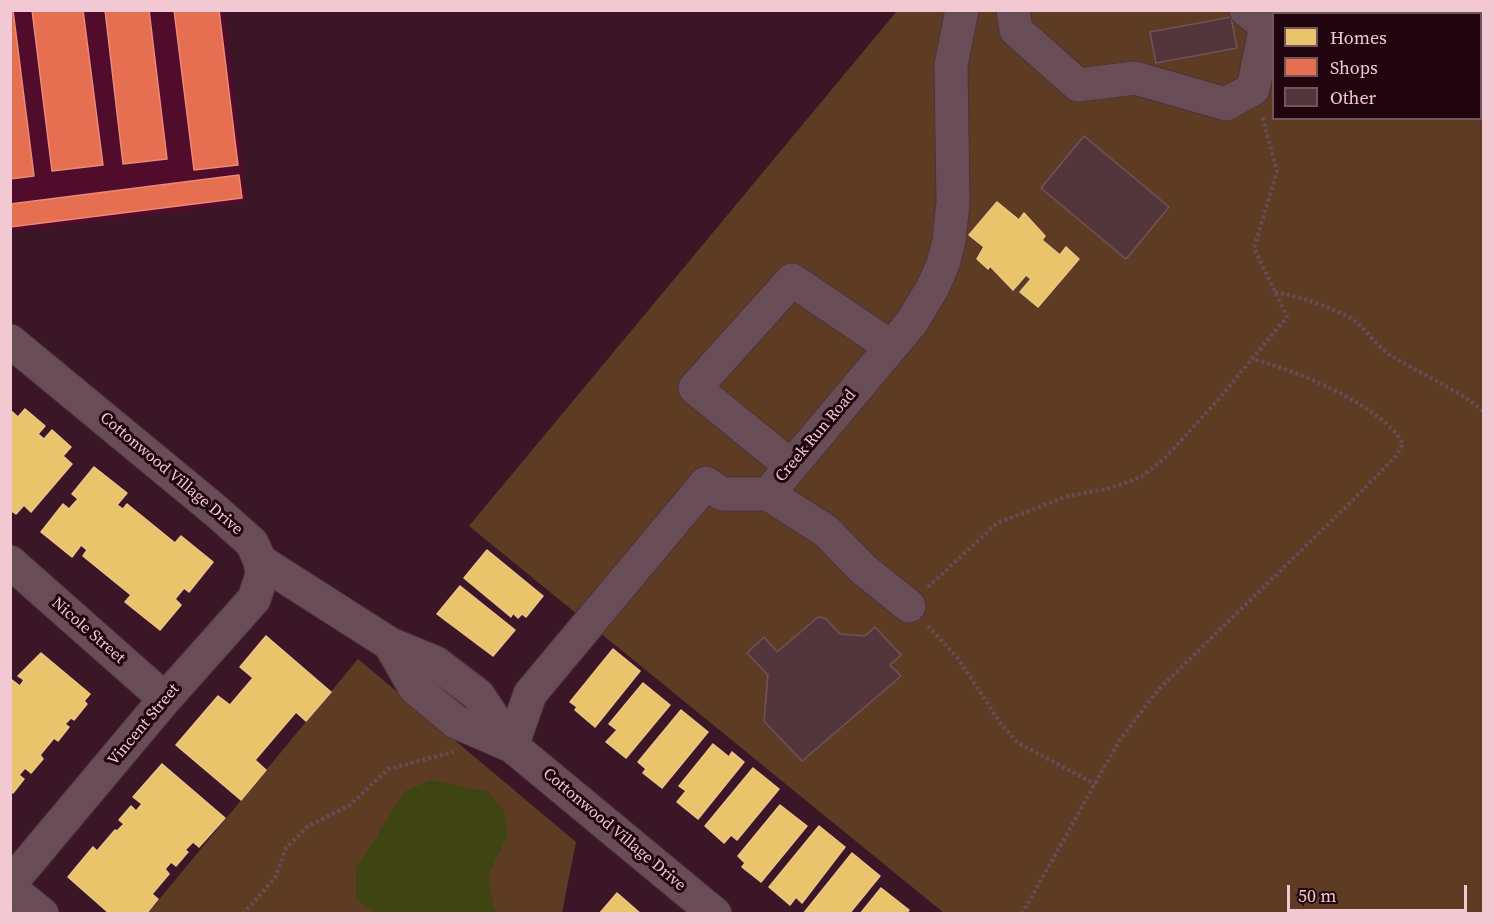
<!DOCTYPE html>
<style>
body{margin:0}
#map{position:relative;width:1494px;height:924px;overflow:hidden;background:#3b1626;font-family:"Source Serif 4",serif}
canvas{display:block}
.frame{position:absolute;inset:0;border:12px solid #f2c8d3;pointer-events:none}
.legend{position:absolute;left:1272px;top:12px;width:210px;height:108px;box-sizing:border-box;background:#20050f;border:2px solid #74535d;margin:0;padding:8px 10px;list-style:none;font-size:18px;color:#f2c8d3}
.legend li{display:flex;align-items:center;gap:12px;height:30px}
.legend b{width:30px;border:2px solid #74535d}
.scale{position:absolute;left:1287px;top:885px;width:180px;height:27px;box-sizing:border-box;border:3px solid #f2c8d3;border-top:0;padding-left:8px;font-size:18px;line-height:21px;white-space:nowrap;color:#f2c8d3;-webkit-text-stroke:4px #20050f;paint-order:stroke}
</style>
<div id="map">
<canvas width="1494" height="924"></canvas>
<div class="frame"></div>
<ul class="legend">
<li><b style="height:16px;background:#e9c46a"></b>Homes</li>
<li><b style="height:16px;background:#e76f51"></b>Shops</li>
<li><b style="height:16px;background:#53353c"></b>Other</li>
</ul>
<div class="scale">50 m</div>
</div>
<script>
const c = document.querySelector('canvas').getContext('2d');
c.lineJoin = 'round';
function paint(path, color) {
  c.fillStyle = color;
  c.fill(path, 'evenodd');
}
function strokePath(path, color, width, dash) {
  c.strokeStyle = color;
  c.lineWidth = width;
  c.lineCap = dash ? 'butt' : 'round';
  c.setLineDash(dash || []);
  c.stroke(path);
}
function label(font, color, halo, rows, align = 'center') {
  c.font = font + ' "Source Serif 4",serif';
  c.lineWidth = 6;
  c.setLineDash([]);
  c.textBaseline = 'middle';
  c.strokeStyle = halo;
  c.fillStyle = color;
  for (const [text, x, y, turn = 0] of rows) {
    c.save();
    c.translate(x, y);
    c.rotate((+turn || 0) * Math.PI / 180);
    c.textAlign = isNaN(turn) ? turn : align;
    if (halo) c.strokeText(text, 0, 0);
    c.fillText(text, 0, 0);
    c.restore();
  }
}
paint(new Path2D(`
 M10,11H225L247,203L11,232Z`), '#520c2b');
paint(new Path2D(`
 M897,11H1483V913H944L469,526ZM1274,14H1480V118H1274Z
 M358,659L576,842L562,913L147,914Z`), '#5e3c24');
paint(new Path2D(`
 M431,780L489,792L504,811L508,835L488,875L494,908L499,913H375L356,899V868L405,791Z`), '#3f4512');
const homes = new Path2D(`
 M997,202L1019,220L1024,213L1045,236L1042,240L1060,255L1066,247L1079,259L1038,307L1020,292L1031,279L1026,275L1013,290L990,266L988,269L977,259L984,247L969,235Z
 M25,409L45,426L38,434L44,439L52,430L71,447L63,456L72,464L31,512L24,505L16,514L10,510V410L18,417Z
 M94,467L127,493L117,505L123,509L127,504L175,543L181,536L213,562L189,592L184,588L175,599L181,605L160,630L125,602L131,595L83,556L87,550L81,545L72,557L41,532L63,504L69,509L78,499L72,494Z
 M487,550L543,596L526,617L522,614L518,618L513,613L511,617L464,578Z
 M460,586L515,630L493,656L437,614Z
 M266,636L331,692L306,721L296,712L255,760L266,770L241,800L176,745L218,696L230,705L253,678L240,667Z
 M613,649L640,671L595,727L575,710L577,707L570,702Z
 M41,653L90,694L84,701L87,704L74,720L71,718L65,724L69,727L58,741L54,738L40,755L43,759L31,773L25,768L19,775L24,779L13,793L10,791V682L12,680L20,686L24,680L18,676Z
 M643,683L670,705L626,758L606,742L617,730L609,724Z
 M681,710L708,732L662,788L643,773L646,769L638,762Z
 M713,744L729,757L732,752L744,762L698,819L677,802L686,791L679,786Z
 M162,764L225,818L199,847L193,842L185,850L188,852L176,866L171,862L165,869L169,874L152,894L158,899L146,914H110L68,877L93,847L97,851L115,830L117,831L124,824L119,820L131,806L136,811L142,804L133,797Z
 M753,768L779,789L737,840L731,835L724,843L705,826Z
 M780,805L807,826L761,882L742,867L745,863L738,856Z
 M819,826L845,847L802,903L796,897L790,905L769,887Z
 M852,853L880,876L849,914H803Z
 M881,888L909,910L906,914H860Z
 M617,893L641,914H599Z`);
paint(homes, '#e9c46a');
strokePath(homes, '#ecc58a', 1.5);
const shops = new Path2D(`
 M10,10H13L34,176L10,179Z
 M32,10H83L103,165L52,171Z
 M105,10H149L167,159L123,164Z
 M174,10H219L238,165L194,170Z
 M239,175L242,198L10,227V204Z`);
paint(shops, '#e76f51');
strokePath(shops, '#ea8a78', 1.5);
const building = new Path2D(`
 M1231,17L1237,48L1156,63L1150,32Z
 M1084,136L1169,207L1126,259L1041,188Z
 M818,617L825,618L840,634L865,636L875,627L901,655L890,665L901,676L802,761L764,721L768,675L747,653L764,637L777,652Z`);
paint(building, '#53353c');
strokePath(building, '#72525a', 1.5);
const minor = new Path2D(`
 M1013,10L1016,30L1078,85L1135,78L1226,104L1253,89L1266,25L1246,10
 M10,341L216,511L252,543L260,561L390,644L436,663L478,695L512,746
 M791,466L695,388L792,280L891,347
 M768,494L826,531L863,569L909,606
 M10,562L165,699
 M390,644L415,688L456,722L512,746L715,914
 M512,746L530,694L706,483L722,494H768L912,322L933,287L943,264L949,241L953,202L951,65L962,10
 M10,884L165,699L254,599L262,575L260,561
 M10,888L42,914`);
strokePath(minor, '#4d323c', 35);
strokePath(new Path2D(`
 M1313,14H1317
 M1414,14L1415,10
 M1480,62L1484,63
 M1275,292C1300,297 1322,304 1345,315C1364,324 1373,343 1390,355C1411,369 1471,396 1484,413
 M928,587L997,523L1068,496L1111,488L1141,477L1165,458L1217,401L1287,317L1254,248L1277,171L1262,116
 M928,626L957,657L1001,724L1018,743L1095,784
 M243,914L275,878L286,848L307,827L350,805L388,769L453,752
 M1022,914L1119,741L1158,690L1351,502L1396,456L1403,444C1384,406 1293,369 1252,359`), '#654c56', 4, [3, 3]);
strokePath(minor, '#684d57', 33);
label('16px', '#f2c8d3', '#20050f', [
 ["Creek Run Road",816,436,-50],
 ["Cottonwood Village Drive",171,474,40],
 ["Nicole Street",88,631,41],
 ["Vincent Street",144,725,-50],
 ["Cottonwood Village Drive",614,830,40]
]);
</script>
